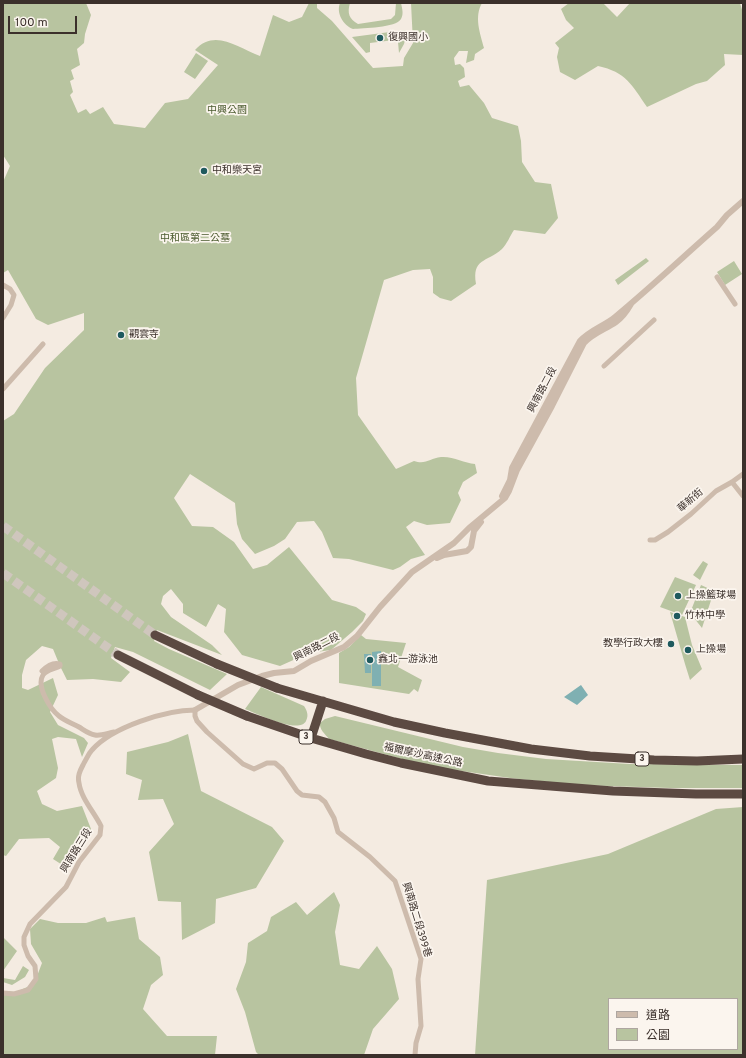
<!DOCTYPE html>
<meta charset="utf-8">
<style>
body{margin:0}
#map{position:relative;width:746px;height:1058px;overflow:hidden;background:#f4ebe1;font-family:Overpass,"Noto Sans TC",sans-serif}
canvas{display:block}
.frame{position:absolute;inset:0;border:4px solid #3b302b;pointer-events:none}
.legend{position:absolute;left:608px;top:998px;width:130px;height:52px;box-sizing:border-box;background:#fbf5ee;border:1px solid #aea6a0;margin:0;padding:5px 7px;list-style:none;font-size:12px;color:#3b302b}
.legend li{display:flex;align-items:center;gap:8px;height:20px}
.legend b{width:20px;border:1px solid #aea6a0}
.scale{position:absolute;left:8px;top:16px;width:69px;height:18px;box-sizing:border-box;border:2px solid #3b302b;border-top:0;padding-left:5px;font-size:12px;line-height:14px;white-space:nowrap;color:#3b302b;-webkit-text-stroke:3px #fbf5ee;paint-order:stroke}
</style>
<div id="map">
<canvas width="746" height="1058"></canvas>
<div class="frame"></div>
<ul class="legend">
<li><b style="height:5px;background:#cdbbac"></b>道路</li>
<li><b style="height:11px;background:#b8c4a0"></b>公園</li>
</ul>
<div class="scale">100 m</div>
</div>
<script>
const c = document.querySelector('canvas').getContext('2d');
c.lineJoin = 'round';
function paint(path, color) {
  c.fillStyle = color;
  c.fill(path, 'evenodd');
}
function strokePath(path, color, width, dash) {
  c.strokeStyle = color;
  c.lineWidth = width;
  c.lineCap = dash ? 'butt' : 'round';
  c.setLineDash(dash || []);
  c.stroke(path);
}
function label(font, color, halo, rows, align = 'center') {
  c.font = font + ' Overpass,"Noto Sans TC",sans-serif';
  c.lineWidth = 3.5;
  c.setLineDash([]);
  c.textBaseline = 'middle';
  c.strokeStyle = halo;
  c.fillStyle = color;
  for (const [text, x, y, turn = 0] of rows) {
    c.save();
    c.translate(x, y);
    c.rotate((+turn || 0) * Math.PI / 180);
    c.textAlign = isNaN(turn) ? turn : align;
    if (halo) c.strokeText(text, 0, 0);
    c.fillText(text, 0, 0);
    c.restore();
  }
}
paint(new Path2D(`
 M3,3H86L91,15L85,34L84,43L77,49L80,65L71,70L74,79L70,81L73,92L70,95L78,113L86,109L90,114L103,107L114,124L145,128L165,103L188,99L218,65L195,50C215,28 238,48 260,56L273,15L289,22L302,17L309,3H317V8L332,21L373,68L403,66L404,58L413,43L411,3H482C474,17 480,33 484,48L475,54L474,60L466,63L468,51H459L454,58L455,65L460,64L464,68L465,77L458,81L460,87L469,85L484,103L492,118L518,126L521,141L522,162L535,182L551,184L558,218L545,234L514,230C510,236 507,244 502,249C486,263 472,258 476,284L451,301L440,298L433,293V277L430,269L413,270L384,280L356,378L358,415L396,469L414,461C426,465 430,458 441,457C453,456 464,463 475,464L477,473L463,482L458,493L461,500L450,523L427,525L414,521L406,527L425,555L411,559L400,567L393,570L349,559L333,558L322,532L314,521L297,522L285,539L274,546L255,554L242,539L237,524L235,503L190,474L174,498L192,526L213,527L234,542L253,569L267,565L289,547L332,600L356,607L366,614L363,621L352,632L331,650L309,653L280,666L242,655L224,632L226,609L218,604L206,627L183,613V604L171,589L163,596L161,604L171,617L212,645L222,655L157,630L154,641L169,649L227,674L210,690L133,652L115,647L111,658L130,672L121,682L93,679L67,680L60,666L53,649L42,646L26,660L22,675V688L28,690L53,678L58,695L50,712L58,725L84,738L88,743L82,757L76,739L58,737L52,739L58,768L56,778L37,791L42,804L57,811L82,806L91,829L64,866L53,859L60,847L49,838L19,839L6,856L3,855V421L14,414L45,368L84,330V313L48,325L36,319L8,270L3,273V182L10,166L3,155Z
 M340,3H350C347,13 349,19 358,24L391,19L395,15L396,3H401C402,8 404,14 401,19C396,28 363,28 353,29C343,25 336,13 340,3Z
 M569,3H603L617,17L630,3H740L743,13V55L724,54L725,65L707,81L696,84L647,107C632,85 626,72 598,66L575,80L560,72L557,57L559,48L555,43L574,28L566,20L561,9Z
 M405,30L407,32L404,44L399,53L398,42L402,39L370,43V52L366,53L352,37Z
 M196,53L208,61L195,79L184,72Z
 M646,258L649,261L618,285L615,280Z
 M734,261L742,274L725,285L717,272Z
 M703,561L708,564L700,580L693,575Z
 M675,577L696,585L682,615L660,607Z
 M701,585L714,591L702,628L690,613Z
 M670,612L685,617L692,645L702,669L690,680L685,664Z
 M361,635L366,639L406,643L398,667L422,680L418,692L414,689L409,694L339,683V653L349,647Z
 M261,687L304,706C307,711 309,715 306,721C299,735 256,713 245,709Z
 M335,716L463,747L498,753L546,759L630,764L743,765V788H670L577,785L510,778L448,769L402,759L329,739C325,734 319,729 320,723L325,719Z
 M188,734L201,791L272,827L284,841L256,888L216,899L215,923L182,940L181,902L158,901L149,852L174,824L163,799L138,800L142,780L126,774L127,752L168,742Z
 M743,807V1055H475L487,880L608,854L716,809ZM609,999H737V1049H609Z
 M334,892L340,905L335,932L340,965L359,969L377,946L392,969L399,999L373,1029L364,1055H259L256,1052L245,1012L236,989L246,962L248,943L267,931L271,917L296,902L307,915Z
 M105,917L107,922L135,917L139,939L160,957L163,975L151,985L143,1009L167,1036H217L215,1055H3V991L16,992L34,984L42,963L31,944L30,929L40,919L58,923H86Z
 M3,937L17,951L3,971Z
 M23,966L29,970L25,977L12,985L3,982V978L15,980Z`), '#b8c4a0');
paint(new Path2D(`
 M381,651V686H372V652Z
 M364,654H371V673H365Z
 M581,685L588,695L577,705L564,697Z`), '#7fb0b2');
strokePath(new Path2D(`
 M3,526L155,635
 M3,573L118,655`), '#cfc6bd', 9, [9, 4.5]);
strokePath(new Path2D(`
 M717,277L735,304
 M3,285L10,289L14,295L11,305L3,318
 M604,366L654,320
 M3,389L43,344
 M732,482L743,496
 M650,540H655L668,532L691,514L716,491L732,482L743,474
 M42,671C47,666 54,662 60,664V666C55,669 46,670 43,675C36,686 50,709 59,716C65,721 72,723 79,727C84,730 89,734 95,735C101,736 108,733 114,732
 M3,993L14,994L28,990L36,979L35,966L28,956L24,945V937L30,924L66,887L79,862L100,835L101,826C94,812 81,798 79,783C77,775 81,769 84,763C87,758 89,753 92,750C112,727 166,710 195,710V716L197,721L207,732L243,764L254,769L267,763H275L282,769L297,791L302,795L319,797L325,802L334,818L338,832L370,857L395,881L421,959L418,979L421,1026L416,1043L415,1055`), '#cdbbac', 5);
strokePath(new Path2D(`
 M502,496L510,480L512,468L580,341C590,330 604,326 615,317C650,288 683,257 717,227L727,215L743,201
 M437,558L444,555L467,551L471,547L474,531L481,522
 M195,710L238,685L262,676L274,673L294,671L311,661L344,647L357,636L380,607L412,572L454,543L469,528L505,498L509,491L517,470L552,406L584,343C593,333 606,329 616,322C623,317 627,311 631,304`), '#cdbbac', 6);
strokePath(new Path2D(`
 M155,635L217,664
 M118,655L198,695
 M277,688L394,722L445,733L531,749L590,756L654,760L697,761L743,759
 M247,716L311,738L366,754L401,763L488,781L613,791L696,794H743
 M311,738L323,701`), '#5c4a42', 9);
strokePath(new Path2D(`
 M217,664L277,688
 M198,695L247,716`), '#5c4a42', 9);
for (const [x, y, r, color] of [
 [380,38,4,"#1f5a5e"],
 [204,171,4,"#1f5a5e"],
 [121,335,4,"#1f5a5e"],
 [678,596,4,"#1f5a5e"],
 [677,616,4,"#1f5a5e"],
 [671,644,4,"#1f5a5e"],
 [688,650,4,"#1f5a5e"],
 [370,660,4,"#1f5a5e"]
]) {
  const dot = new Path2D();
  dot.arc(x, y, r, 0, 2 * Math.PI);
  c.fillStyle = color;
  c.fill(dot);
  strokePath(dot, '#fbf5ee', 1.5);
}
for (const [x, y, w] of [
 [306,737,14],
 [642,759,14]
]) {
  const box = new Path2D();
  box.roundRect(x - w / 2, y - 7, w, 14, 3);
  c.fillStyle = '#fbf5ee';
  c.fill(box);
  strokePath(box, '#3b302b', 1);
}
label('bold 9px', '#3b302b', null, [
 ["3",306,737],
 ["3",642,759]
]);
label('10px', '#3b302b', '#fbf5ee', [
 ["復興國小",388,38],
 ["中和樂天宮",212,171],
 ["觀雲寺",129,335],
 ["上操籃球場",686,596],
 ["竹林中學",685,616],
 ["教學行政大樓",663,644,"right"],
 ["上操場",696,650],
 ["鑫北一游泳池",378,660]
], 'left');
label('10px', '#4a5a2e', '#fbf5ee', [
 ["中興公園",227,111],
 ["中和區第二公墓",195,239]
]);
label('10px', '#3b302b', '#fbf5ee', [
 ["興南路二段",543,390,-62],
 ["華新街",691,501,-41],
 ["興南路二段",317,648,-27],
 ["福爾摩沙高速公路",423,756,12],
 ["興南路三段",77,851,-58],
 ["興南路二段399巷",416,920,73]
]);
</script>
